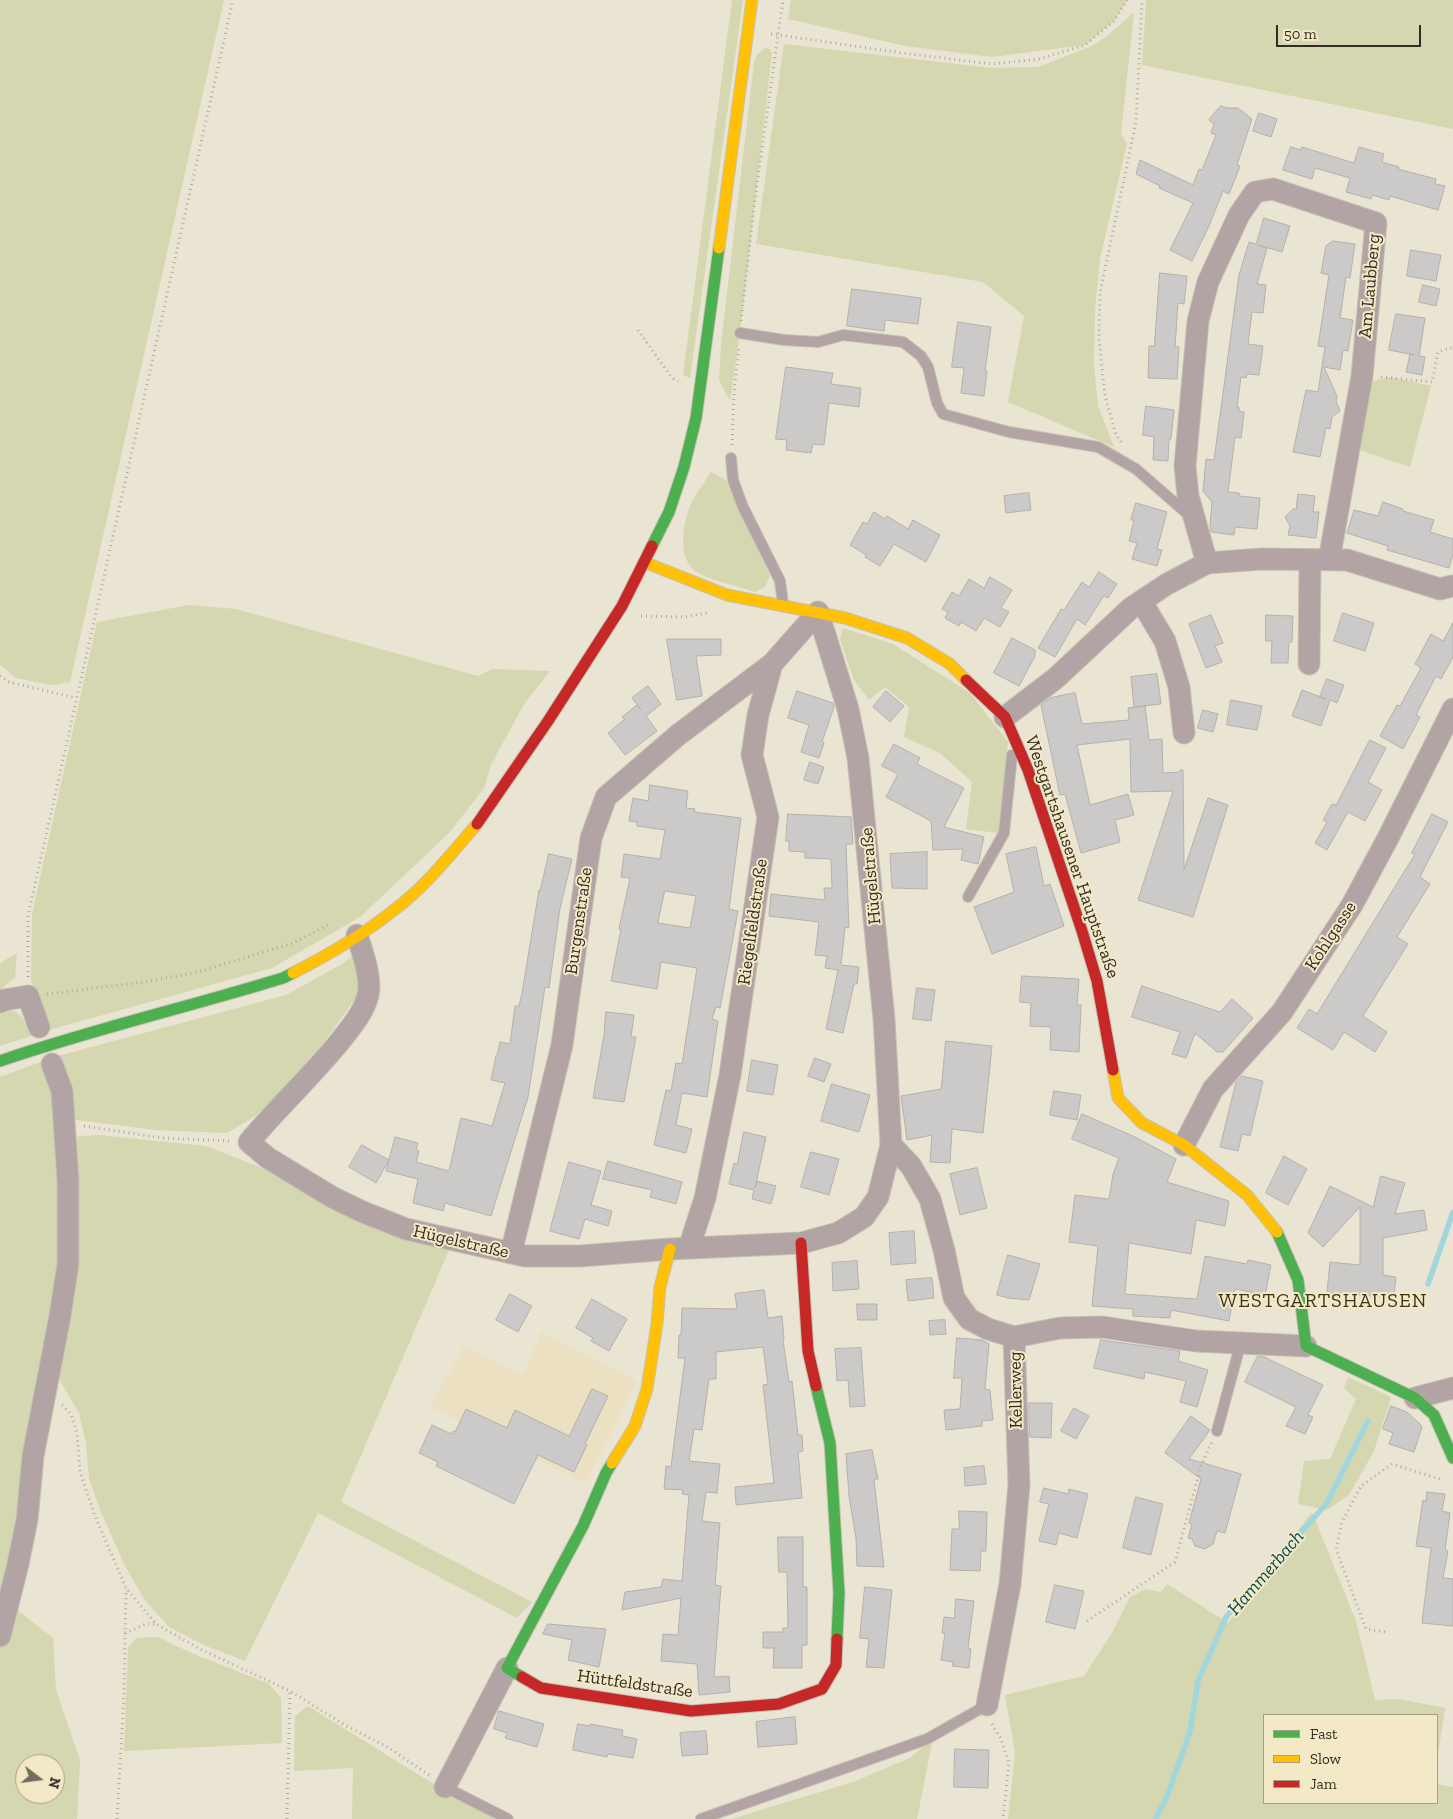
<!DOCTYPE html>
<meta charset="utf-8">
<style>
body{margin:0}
#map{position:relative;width:1453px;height:1819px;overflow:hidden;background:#eae4d2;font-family:"Zilla Slab",serif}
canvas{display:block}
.legend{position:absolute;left:1263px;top:1714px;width:175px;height:90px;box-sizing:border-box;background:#f4e9c7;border:1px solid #a69e85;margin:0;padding:6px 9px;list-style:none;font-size:15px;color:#322d21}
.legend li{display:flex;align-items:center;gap:10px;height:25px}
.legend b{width:25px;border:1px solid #a69e85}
.north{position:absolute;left:15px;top:1754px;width:50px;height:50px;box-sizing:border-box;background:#f4e9c7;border:1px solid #a69e85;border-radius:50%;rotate:105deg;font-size:14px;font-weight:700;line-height:20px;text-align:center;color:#322d21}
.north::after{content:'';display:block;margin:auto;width:18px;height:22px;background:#726d5f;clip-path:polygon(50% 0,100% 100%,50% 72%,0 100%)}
.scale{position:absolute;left:1276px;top:25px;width:145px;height:22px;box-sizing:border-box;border:2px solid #322d21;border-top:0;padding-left:6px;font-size:15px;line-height:18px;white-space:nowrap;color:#322d21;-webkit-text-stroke:4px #f4e9c7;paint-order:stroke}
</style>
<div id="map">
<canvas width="1453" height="1819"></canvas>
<ul class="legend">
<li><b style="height:6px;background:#4caf50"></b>Fast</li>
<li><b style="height:6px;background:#ffc107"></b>Slow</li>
<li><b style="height:6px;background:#c62828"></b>Jam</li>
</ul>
<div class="north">N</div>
<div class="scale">50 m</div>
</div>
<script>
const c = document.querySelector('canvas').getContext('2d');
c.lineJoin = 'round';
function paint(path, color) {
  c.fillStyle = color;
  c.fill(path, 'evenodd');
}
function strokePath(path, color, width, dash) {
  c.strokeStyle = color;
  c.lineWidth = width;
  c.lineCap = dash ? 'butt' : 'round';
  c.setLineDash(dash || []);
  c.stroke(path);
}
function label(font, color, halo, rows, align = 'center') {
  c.font = font + ' "Zilla Slab",serif';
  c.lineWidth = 4;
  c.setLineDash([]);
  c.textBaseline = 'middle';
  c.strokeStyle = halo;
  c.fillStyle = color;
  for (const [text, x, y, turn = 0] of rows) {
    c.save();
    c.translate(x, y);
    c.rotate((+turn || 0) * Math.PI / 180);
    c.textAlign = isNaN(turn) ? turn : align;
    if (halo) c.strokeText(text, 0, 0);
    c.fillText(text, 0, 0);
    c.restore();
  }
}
paint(new Path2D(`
 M541,1332L637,1381L586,1483L430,1407L463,1347L523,1374Z`), '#ebe1c2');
paint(new Path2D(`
 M0,0H224L70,682L52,685L16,678L0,665Z
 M732,0H743L690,378L683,375Z
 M791,0H1127L1114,21L1085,45L992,57L905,46L788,19Z
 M1146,0H1453V129L1142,65Z
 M1134,12L1121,134L1127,144L1100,258L1095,311L1094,365L1098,406L1114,447L1008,402L1024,316L983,282L756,244L784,44L991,68L1038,67L1090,47L1106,37Z
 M765,48L770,49L772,53L740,333L730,401L719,380L721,344L754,63L757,55Z
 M1391,377L1431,386L1410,467L1356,449L1368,382Z
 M711,472L726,480L770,576L765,587L755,592C738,586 717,582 700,574C676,562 682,525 691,504C695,494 705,482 711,472Z
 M189,605L236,609L478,676L492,669L550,671L524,704L491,765L484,788L450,832L360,917L272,968L49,1030L0,1046V1011C11,1007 21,1013 25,1023L34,1027L45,1019L31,980L32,914L97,622Z
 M843,628L893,644L970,693L1008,742L998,833L966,829L972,782L940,753L904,737L909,707L885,687L869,700L854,680L840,639Z
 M17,953L15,978L0,990V963Z
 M354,955L359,968L357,996L325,1041L282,1091L257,1115L227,1133L156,1130L69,1119L58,1056L286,995L342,964Z
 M43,1061L50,1081L55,1109L61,1257L6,1601L53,1638L56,1690L80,1760L77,1819H0V1077ZM25,1764H55V1794H25Z
 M99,1135L206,1146L272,1172L450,1248L341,1502L532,1602L517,1618L318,1513L245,1661L204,1645L169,1627L145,1600L126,1568L101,1512L89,1479L86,1443L79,1413L56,1374L63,1334L72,1308L77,1273L71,1145L79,1136Z
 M1348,1377L1391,1397L1374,1451L1349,1495L1327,1510L1298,1504L1304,1461L1330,1459L1356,1399L1344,1388Z
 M1312,1512L1356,1621L1375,1700L1399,1699L1445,1708L1437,1762V1715H1264V1803H1437V1784L1453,1787V1819H1008L1015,1752L1005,1695L1084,1676L1112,1633L1130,1597L1145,1589L1161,1592L1167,1584L1228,1623Z
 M158,1637L189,1652L269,1684L281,1698L282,1743L124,1751L128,1648L136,1638Z
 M308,1706L448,1793L495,1819H352L353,1768L294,1771L295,1716Z
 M933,1738L917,1819H731L853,1782L910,1758Z`), '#d4d7af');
strokePath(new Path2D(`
 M1428,1284L1453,1212
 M1155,1819L1166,1799L1190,1732L1198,1681L1226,1617L1327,1503L1368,1421`), '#a1d7dc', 5.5);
const building = new Path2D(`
 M1221,106L1227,108H1238L1252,119L1237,165L1240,166L1229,194L1223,191L1209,226L1192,261L1170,250L1193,203L1159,188L1160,186L1136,174L1140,160L1193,185L1199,169L1202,170L1216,135L1211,133L1214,124L1209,120Z
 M1259,113L1277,119L1271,137L1253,131Z
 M1291,147L1301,150L1302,147L1354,163L1359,147L1384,154L1382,162L1399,167L1398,169L1436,179L1435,184L1445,186L1438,210L1390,196L1389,200L1372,195L1371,199L1346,192L1350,178L1315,168L1312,179L1283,170Z
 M1264,218L1290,226L1282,252L1258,245L1267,248L1257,284L1266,285L1263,313L1252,312L1248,344L1263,346L1259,375L1247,374L1246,378L1241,377L1237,407H1239V411L1244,412L1241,438L1235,437L1228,492L1239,493V496L1260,498L1257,529L1235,527L1234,535L1211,532L1210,526L1212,502L1203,491L1206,459L1214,460L1239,275L1249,242L1256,244Z
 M1333,241L1355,244L1350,278L1346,277L1340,318L1353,320L1348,351L1343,350L1340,370L1324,367L1337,396L1336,401L1340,411L1332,417L1330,429L1326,428L1320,457L1293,452L1306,390L1318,392L1325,347L1318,346L1329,275L1321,273L1326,246Z
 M1411,250L1441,255L1436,281L1407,276Z
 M1160,273L1187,276L1184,304L1178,303L1175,347H1179L1177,379L1148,378L1149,346H1154Z
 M1423,285L1440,289L1436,306L1419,302Z
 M852,289L921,298L918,324L885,320L884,331L847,326Z
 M1396,314L1425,318L1419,356L1425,357L1422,375L1406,372L1410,354L1414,355L1389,350Z
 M958,322L991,327L985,371H987L984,396L961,393L964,368L952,367Z
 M786,367L833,373L831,384L861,388L859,407L829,403L824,445L813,444L811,453L786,450L787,440L776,439Z
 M1146,406L1174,410L1171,439H1169L1168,461L1153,460L1154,437L1143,435Z
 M1029,493L1031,510L1006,513L1004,496Z
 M1298,494L1315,496L1313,512H1319L1316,538L1288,535L1290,526L1285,517L1293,509H1296Z
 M1383,502L1403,509V511L1434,520L1430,532L1453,539V554L1449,568L1387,550L1388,546L1347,533L1354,510L1378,516Z
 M1136,503L1167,512L1157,549L1162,550L1157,566L1132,559L1137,543L1129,541L1134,520H1131Z
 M874,512L885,519L887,516L908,529L913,520L940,535L926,562L894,544L880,566L865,557L866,555L850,545L863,522L867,524Z
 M1099,572L1117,584L1108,598L1104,596L1085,625L1077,619L1055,657L1038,648L1061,609L1064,610L1082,582L1089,587Z
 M990,577L1012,590L1001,608L1009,612L1000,627L984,618L976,631L961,622L959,626L945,618L948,612L942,609L952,592L959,596L969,579L984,588Z
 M1343,613L1374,623L1365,651L1334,641Z
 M1211,615L1223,643L1215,646L1222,662L1206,668L1189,624Z
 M1266,615L1293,616L1292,642H1289L1288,663H1271L1272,641H1266Z
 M1453,623V657L1441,679L1436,676L1416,715L1420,717L1403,749L1380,736L1397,705L1400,706L1421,668L1415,664L1431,634L1443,641Z
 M1012,638L1035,650V656L1019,686L994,673Z
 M667,639H721V655L696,656L702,696L677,700Z
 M1157,674L1161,704L1134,707L1131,677Z
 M1327,679L1344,685L1337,703L1330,700L1321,726L1292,716L1302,690L1326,699L1320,697Z
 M648,686L661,704L646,716L657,731L625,755L608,733L625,719L622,717L637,705L641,710L632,698Z
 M797,691L833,703L834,707L822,742L824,743L819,758L801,752L809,725L788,718Z
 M886,691L904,706L890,722L873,707Z
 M1075,693L1082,724L1129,720L1128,708L1145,706L1149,740L1162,739L1163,773L1179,772L1180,770H1183L1184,870L1208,798L1228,805L1193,917L1138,900L1173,791L1131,792L1130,739L1077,745L1090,805L1128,794L1134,815L1115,820L1120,842L1081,853L1065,794L1060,795L1041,705L1050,698Z
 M1231,700L1262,706L1257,730L1227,725Z
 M1203,710L1218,714L1213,732L1198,728Z
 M1370,740L1386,748L1368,782L1382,790L1365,821L1348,812L1327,850L1315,843L1327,822L1323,820L1332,804L1336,805Z
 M894,744L920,758L917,764L964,788L944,827L984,837L978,864L961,860L963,849L933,850L931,821L886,797L898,774L882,766Z
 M810,762L824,767L818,784L804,780Z
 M650,785L688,791L686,808L695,809L694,812L741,818L729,909L738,911L720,1008L716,1007L712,1019L718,1021L707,1097L682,1093L676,1125L692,1129L686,1153L654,1145L666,1090L671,1091L676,1063L682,1064L697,968L661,962L657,989L611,981L621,929H619L630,878L621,877L624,854L660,859L665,830L637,826V822L629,821L633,798L648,801ZM665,891L696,896L690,928L658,923Z
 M788,814L851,817L853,844H846L849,928L845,927L841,965L859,967L857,984H854L843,1033L826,1029L838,970L825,968L827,956L815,955L819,922L769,916L771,894L825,900L824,888H832L831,859L805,858V852L789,851V841H786Z
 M1432,814L1448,822L1420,877L1430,884L1397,937L1408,944L1363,1016L1387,1032L1375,1052L1344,1032L1333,1050L1297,1028L1309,1009L1317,1014L1415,854L1412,853Z
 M1036,847L1044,886L1050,884L1064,926L992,954L974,907L1014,892L1006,854Z
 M927,852V889L892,888L890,854Z
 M549,854L572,859L560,908L549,988L545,987L528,1097L491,1216L445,1203L443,1211L413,1203L418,1179L386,1171L395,1137L418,1143L416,1150L419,1151L416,1162L449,1171L461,1118L492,1126L505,1083L491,1080L496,1056H497L500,1042L510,1044L515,1006H519L522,993L539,890H540Z
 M1022,976L1079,979L1077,1005H1081L1079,1052L1050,1050L1051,1027L1030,1026L1031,1003L1020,1002Z
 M1142,986L1220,1012L1232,999L1253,1018L1223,1052H1217L1195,1033L1186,1058L1172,1054L1180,1032L1132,1017Z
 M917,988L935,990L931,1021L913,1019Z
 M606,1012L634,1015L631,1037H636L624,1102L593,1098L604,1035Z
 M946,1041L992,1046L983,1133L952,1129L950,1163L930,1162L932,1135L907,1140L901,1096L941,1089Z
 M815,1058L831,1064L824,1082L808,1076Z
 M752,1060L778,1065L773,1095L747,1091Z
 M1242,1076L1263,1081L1250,1136L1242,1134L1238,1151L1220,1147L1236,1082Z
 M832,1084L870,1095L859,1132L821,1121Z
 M1054,1091L1081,1095L1077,1120L1050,1115Z
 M1082,1114L1133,1136L1176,1159L1167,1182L1229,1201L1225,1226L1196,1220L1191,1254L1129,1243L1125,1294L1197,1299L1205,1256L1247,1264L1248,1260L1271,1265L1265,1295L1235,1289L1229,1321L1171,1310L1170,1318L1133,1316V1309L1092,1306L1098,1246L1069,1242L1075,1195L1109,1199L1113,1174L1119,1158L1072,1139Z
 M744,1132L766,1137L755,1188L757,1181L776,1186L771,1204L752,1199L754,1190L729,1184L734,1163L737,1164Z
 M362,1145L389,1160L376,1183L349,1167Z
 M811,1152L839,1159L829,1195L801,1187Z
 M1284,1156L1307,1169L1288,1205L1266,1193Z
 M608,1161L682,1182L676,1204L650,1197L652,1190L603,1179Z
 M569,1162L601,1171L591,1205L612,1211L608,1226L585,1219L579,1239L550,1231Z
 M977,1168L987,1208L960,1215L950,1174Z
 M1381,1176L1405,1183L1395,1214L1424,1210L1427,1230L1383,1238V1275L1396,1277L1394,1295L1383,1294V1297L1327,1292L1330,1262L1360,1265V1207L1323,1247L1308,1233L1330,1186L1373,1207Z
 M914,1231L916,1263L891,1265L889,1233Z
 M1008,1255L1040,1264L1029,1300L1008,1298L997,1295Z
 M857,1261L859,1289L833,1291L832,1263Z
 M932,1278L934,1298L908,1301L906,1280Z
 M764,1290L768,1318L782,1316L784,1340H783L789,1382L792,1381L798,1435H802L803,1451L798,1452L802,1498L736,1505L735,1487L774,1483L763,1385L768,1384L763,1347L716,1352V1379H709L702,1430L694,1429L689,1461L720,1464L717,1493L706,1492L702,1521L720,1523L715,1585L721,1586L714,1677L729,1676L730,1692L699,1695L697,1664L661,1661L663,1634L678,1635L681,1598L622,1610L625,1592L661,1587L663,1579L682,1581L689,1495L682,1494L683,1490L664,1489L666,1466L671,1467L685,1358H678L679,1335H681L682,1308L737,1309L735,1294Z
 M510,1294L532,1306L518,1332L496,1320Z
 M592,1299L627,1319L609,1351L591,1341L593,1338L576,1328Z
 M857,1304H877V1320H858Z
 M945,1320L946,1334L930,1335L929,1321Z
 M957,1338L982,1340L989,1344L985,1389L990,1390L993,1420L982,1421V1426L946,1430L944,1410L960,1409L962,1378H954Z
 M1101,1340L1180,1351L1178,1361L1208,1370L1197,1407L1180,1402L1186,1381L1145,1372L1144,1379L1094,1368Z
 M861,1348L865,1406L850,1407L848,1380L837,1381L835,1349Z
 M1258,1356L1264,1357L1323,1385L1308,1415L1313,1417L1305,1434L1286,1426L1296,1407L1245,1382Z
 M592,1389L608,1396L585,1444L587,1445L574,1472L538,1455L514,1504L436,1466L438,1462L419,1453L432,1425L451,1434L453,1431L455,1432L466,1409L507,1428L515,1410L569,1436Z
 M1029,1403H1052L1051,1438L1030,1437Z
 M1391,1406L1407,1412L1421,1425L1422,1427L1414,1452L1389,1444L1393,1433L1383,1429Z
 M1074,1408L1089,1416L1076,1439L1061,1431Z
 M1191,1416L1210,1430L1189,1459L1241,1474L1225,1533L1217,1531L1213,1544L1205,1549L1195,1546L1192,1539L1188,1538L1192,1524L1189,1523L1201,1479L1165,1453Z
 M872,1450L878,1479L874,1480L884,1567L857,1566L856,1538L849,1496L846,1454Z
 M984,1466L986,1484L965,1486L964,1468Z
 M1044,1488L1068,1494L1069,1489L1088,1494L1077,1538L1059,1533L1056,1545L1039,1541L1049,1504L1040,1502Z
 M1427,1492L1445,1494L1442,1511L1450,1513L1445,1550L1448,1551L1443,1578L1453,1579V1626L1422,1623L1431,1548L1416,1546L1423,1500L1426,1501Z
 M1136,1497L1163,1504L1151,1555L1123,1548Z
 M959,1511L987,1512L986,1551H981L980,1571L950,1570L952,1529H959Z
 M778,1537H803V1587H807V1645H802V1668H773L774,1648H763V1632H783V1628H788L787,1572H779Z
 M1055,1585L1084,1591L1075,1629L1046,1622Z
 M865,1587L892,1590L884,1668L866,1667L869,1639L860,1638Z
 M956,1599L974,1601L968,1648L971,1649L969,1668L952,1666L953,1662L941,1660L945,1633H942L944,1617L954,1618Z
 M548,1624L606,1629L599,1667L568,1660L572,1640L543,1634Z
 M499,1711L544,1724L537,1747L505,1738L507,1733L494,1729Z
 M795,1717L797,1744L758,1747L756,1722Z
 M578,1724L590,1726V1724L623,1730L622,1736L637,1739L633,1758L608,1754L607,1757L573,1750Z
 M706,1731L708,1754L682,1756L680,1733Z
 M955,1749L989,1750L988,1788L954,1787Z`);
paint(building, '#cccac8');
strokePath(building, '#b3b0ae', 1);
const lane = new Path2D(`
 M740,333L784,340L818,342L843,335L903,342L921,356L928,367L937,403L943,414L1009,432L1098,447L1136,469L1191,517
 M731,458L733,480L743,507L780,581L783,604
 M968,897L1004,833L1012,755
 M1217,1431L1241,1342
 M445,1787L508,1819
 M701,1819L927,1739L987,1705`);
const street = new Path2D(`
 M1207,563L1188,496L1185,466L1198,321L1208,282L1239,215L1255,192L1273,189L1376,223L1362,376L1329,560
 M1141,601L1165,641L1179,687L1184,733
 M818,612L848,709L858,758L884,1019L891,1145L911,1166L930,1199L944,1250L954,1298L969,1319L988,1329L1014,1337
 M1309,664L1310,560
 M1005,717L1056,678L1131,608L1167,584L1207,563L1262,559L1347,560L1440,589L1452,586
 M357,935C362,951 372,978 368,995C364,1012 352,1026 341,1040C312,1076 278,1107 249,1142L268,1158L332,1197L363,1212L406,1229L525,1256H580L670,1249L801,1243L838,1233L864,1217L878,1197L891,1145
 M0,1002L4,1000L28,996L39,1027
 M1184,1145L1213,1089L1282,1012L1352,905L1388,838L1453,709
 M689,1248L705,1198L730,1075L768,817L752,755L758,715L772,664L818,612
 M511,1253L562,1045L591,838L606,797L678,735L772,664
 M1415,1398L1453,1388
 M0,1636L18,1564L27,1520L33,1456L60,1316L68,1264V1181L62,1091L52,1064
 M987,1705L1010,1584L1019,1485L1014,1337L1060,1328L1102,1327L1196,1341L1306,1346
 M445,1787L507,1668`);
const fast = new Path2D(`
 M652,546L669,512L684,467L696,418L719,248
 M0,1061C93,1029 189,1007 283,978L293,973
 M1277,1232L1298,1280L1306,1346L1415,1398L1434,1415L1453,1458
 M816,1386L830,1443L839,1593L837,1639
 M522,1677L507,1668L583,1526L606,1473L612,1463`);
const slow = new Path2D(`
 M719,248L752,0
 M644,562L727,595L845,618L907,638L950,664L966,680
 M293,973C328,955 363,935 394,910C426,886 451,854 477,824
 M1113,1070L1118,1098L1142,1123L1184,1145L1247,1195L1277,1232
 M612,1463L635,1426L647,1389L657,1324L660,1287L670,1249`);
const jam = new Path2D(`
 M966,680L1005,717L1028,770L1082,931L1097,981L1113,1070
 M477,824L548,721L622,606L652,546
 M801,1243L808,1351L816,1386
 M522,1677L541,1688L691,1711L779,1704L822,1689L836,1665L837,1639`);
strokePath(lane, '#c6c2b4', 12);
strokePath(street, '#c6c2b4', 23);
strokePath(fast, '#c6c2b4', 13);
strokePath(slow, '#c6c2b4', 13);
strokePath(jam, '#c6c2b4', 13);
strokePath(new Path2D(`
 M771,34L910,54L992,64L1040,59L1085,45L1114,21L1127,0
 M741,321L755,199L783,0
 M638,330L672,378L678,381
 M1381,377L1432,382L1438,352L1453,347
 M1121,442L1116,435L1105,396L1099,339L1100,293L1136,122L1142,0
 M732,445L734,392L739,347
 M641,616L684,617L707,613
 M0,676L9,682L76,698
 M28,977V916L233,0
 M47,994L144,982L198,972L293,943L328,925
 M84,1126L163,1138L230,1141
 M62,1405L71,1414L77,1433L80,1472L95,1516L126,1588L156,1624L200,1649L290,1691L345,1725L389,1748L429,1775
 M1087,1621L1175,1562L1201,1466L1212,1442
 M1385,1632L1366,1629L1336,1549L1342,1522L1361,1486L1392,1464L1443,1480
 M125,1633L146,1624H156
 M992,1724L1001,1739L1009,1763L1003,1819
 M117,1819L124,1696L126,1589
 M287,1819L290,1691`), '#b3a8a3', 3, [1, 4]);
strokePath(lane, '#b2a3a4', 10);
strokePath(street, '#b2a3a4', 21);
strokePath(fast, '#4caf50', 11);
strokePath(slow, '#ffc107', 11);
strokePath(jam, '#c62828', 11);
label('18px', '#322d21', '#f4e9c7', [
 ["Am Laubberg",1370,286,-85],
 ["Westgartshausener Hauptstraße",1072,857,71],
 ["Hügelstraße",871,876,-95],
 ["Burgenstraße",579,921,-82],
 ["Riegelfeldstraße",753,922,-82],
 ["Kohlgasse",1331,936,-57],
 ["Hügelstraße",461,1242,13],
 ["Kellerweg",1016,1390,-91],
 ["Hüttfeldstraße",635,1684,8]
]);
label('italic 19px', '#004b56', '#f4e9c7', [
 ["Hammerbach",1266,1573,-49]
]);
c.letterSpacing = '1px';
label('20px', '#3e3418', '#f4e9c7', [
 ["WESTGARTSHAUSEN",1323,1301]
]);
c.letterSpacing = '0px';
</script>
